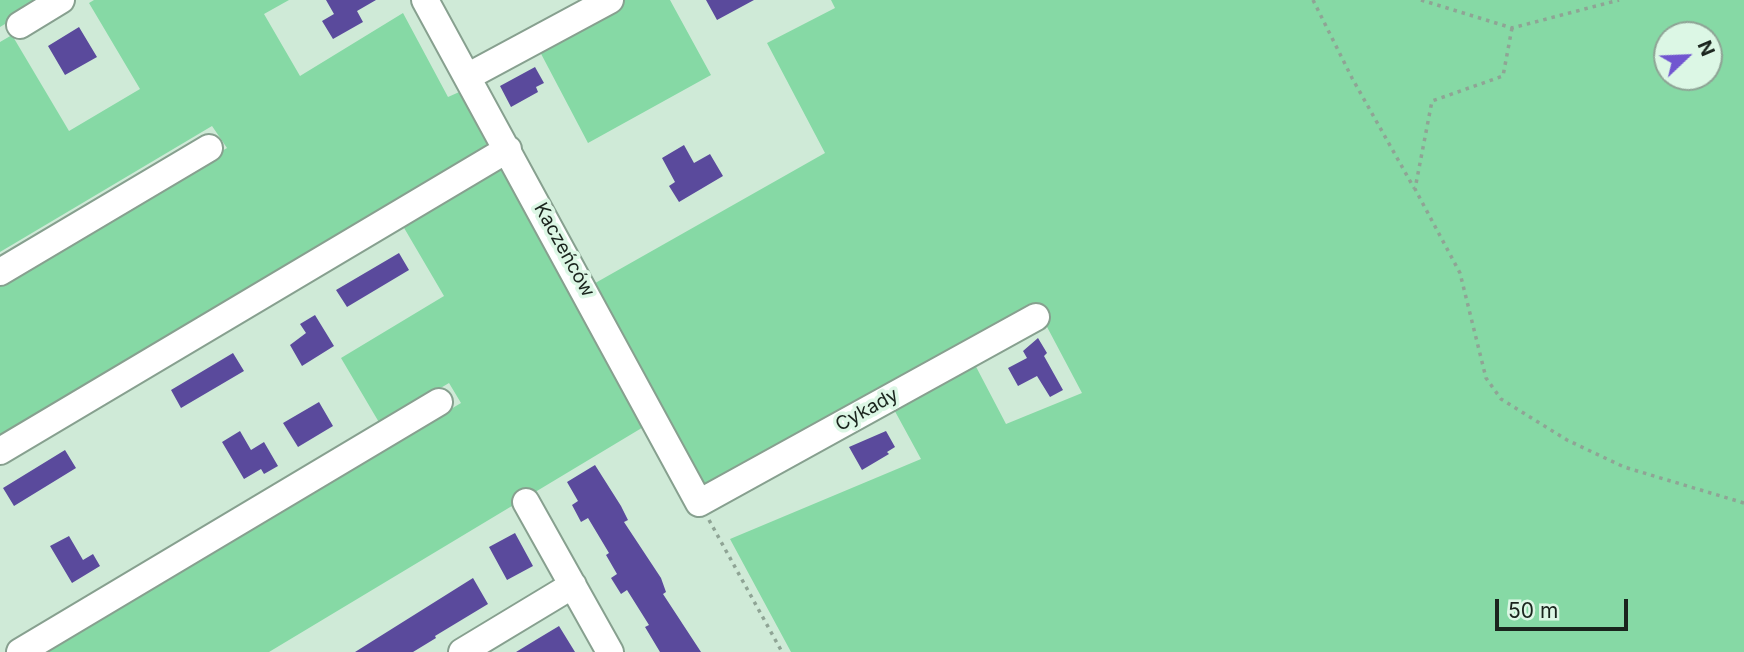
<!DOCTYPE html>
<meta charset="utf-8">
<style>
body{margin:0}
#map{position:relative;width:1744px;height:652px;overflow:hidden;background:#cfead7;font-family:Inter,sans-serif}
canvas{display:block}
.north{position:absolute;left:1653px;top:21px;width:70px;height:70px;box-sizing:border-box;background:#dcf7e5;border:2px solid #8ea395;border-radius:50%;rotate:67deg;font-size:19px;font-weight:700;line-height:28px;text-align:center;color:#1a241d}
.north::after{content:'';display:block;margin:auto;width:24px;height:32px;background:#7156d0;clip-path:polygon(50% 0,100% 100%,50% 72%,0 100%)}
.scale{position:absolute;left:1495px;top:599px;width:133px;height:32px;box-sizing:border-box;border:4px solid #1a241d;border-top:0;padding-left:9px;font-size:21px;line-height:24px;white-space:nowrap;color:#1a241d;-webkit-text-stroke:5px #dcf7e5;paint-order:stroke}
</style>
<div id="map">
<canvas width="1744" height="652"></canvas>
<div class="north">N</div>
<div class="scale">50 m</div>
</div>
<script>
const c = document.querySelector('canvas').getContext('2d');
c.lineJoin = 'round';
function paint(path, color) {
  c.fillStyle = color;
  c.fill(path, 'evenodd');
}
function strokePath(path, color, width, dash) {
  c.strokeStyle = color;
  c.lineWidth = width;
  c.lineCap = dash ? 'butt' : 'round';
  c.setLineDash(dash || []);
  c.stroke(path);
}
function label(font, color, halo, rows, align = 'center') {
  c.font = font + ' Inter,sans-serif';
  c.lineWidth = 7;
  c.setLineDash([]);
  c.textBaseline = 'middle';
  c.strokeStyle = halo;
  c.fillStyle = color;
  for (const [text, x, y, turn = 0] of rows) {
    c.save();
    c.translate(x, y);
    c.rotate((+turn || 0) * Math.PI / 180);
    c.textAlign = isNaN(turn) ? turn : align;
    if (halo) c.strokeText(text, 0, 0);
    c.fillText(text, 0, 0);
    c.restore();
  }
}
paint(new Path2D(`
 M0,0H45L0,27Z
 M94,0H289L264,14L300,76L403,13L448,97L466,89L498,142L0,438V283L227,148L212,126L0,252V42L12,35L69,131L140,89L89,3Z
 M625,0H670L711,75L588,143L538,48Z
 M831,0H1744V652H791L730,539L921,459L891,404L972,359L1006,424L1082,393L1037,308L705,494L590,286L825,153L767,43L835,8ZM1667,35H1709V77H1667Z
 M506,155L650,423L269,652H43L461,403L449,383L380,424L341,358L444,296L400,221Z`), '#86d9a5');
paint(new Path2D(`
 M326,0H376L357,11L363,22L333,39L322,21L334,14Z
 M706,0H754L717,20Z
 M79,27L97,57L65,75L48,46Z
 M535,67L544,83L536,87L538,92L511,107L500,86Z
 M684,145L694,163L710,154L723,176L679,202L669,186L675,182L662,158Z
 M399,253L409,270L347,307L336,290Z
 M315,315L334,346L302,366L290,345L306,333L300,324Z
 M1038,338L1047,353L1044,356L1063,390L1050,397L1037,376L1018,386L1008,368L1027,358L1023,351Z
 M233,353L244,371L181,408L171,390Z
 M319,402L333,426L298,447L283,423Z
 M240,431L251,450L264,442L278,466L264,474L261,469L244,479L222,442Z
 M886,431L895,447L887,452L889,454L862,470L849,447Z
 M65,450L76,468L14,506L3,488Z
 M595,465L621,506L628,520L624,522L661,578L666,592L663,594L701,652H660L645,627L649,625L627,590L621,594L611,578L617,574L606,555L609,553L588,518L581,522L572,505L578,501L567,482Z
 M515,533L533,566L507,580L489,547Z
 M69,536L83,560L93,554L100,566L72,583L50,546Z
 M473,578L488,604L435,636L436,638L413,652H355Z
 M559,626L575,652H516L539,638Z`), '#5a4a9c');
const minor = new Path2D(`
 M425,0L699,503L1036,317
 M20,25L61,0
 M467,77L610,0
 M0,272L209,148
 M0,451L508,149
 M526,502L610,652
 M20,652L439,402
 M462,652L573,585`);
strokePath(minor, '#87a08f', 30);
strokePath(new Path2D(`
 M1313,0L1352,78L1414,188
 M1421,0L1512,28L1619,0
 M1512,28L1503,76L1432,101L1415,189L1460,273L1486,378L1501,399L1567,440L1624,467L1744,503
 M709,520L782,652`), '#8fa495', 3.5, [3.5, 5]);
strokePath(minor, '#fff', 26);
label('19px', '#1a241d', '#dcf7e5', [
 ["Kaczeńców",564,250,61],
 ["Cykady",867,410,-29]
]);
</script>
